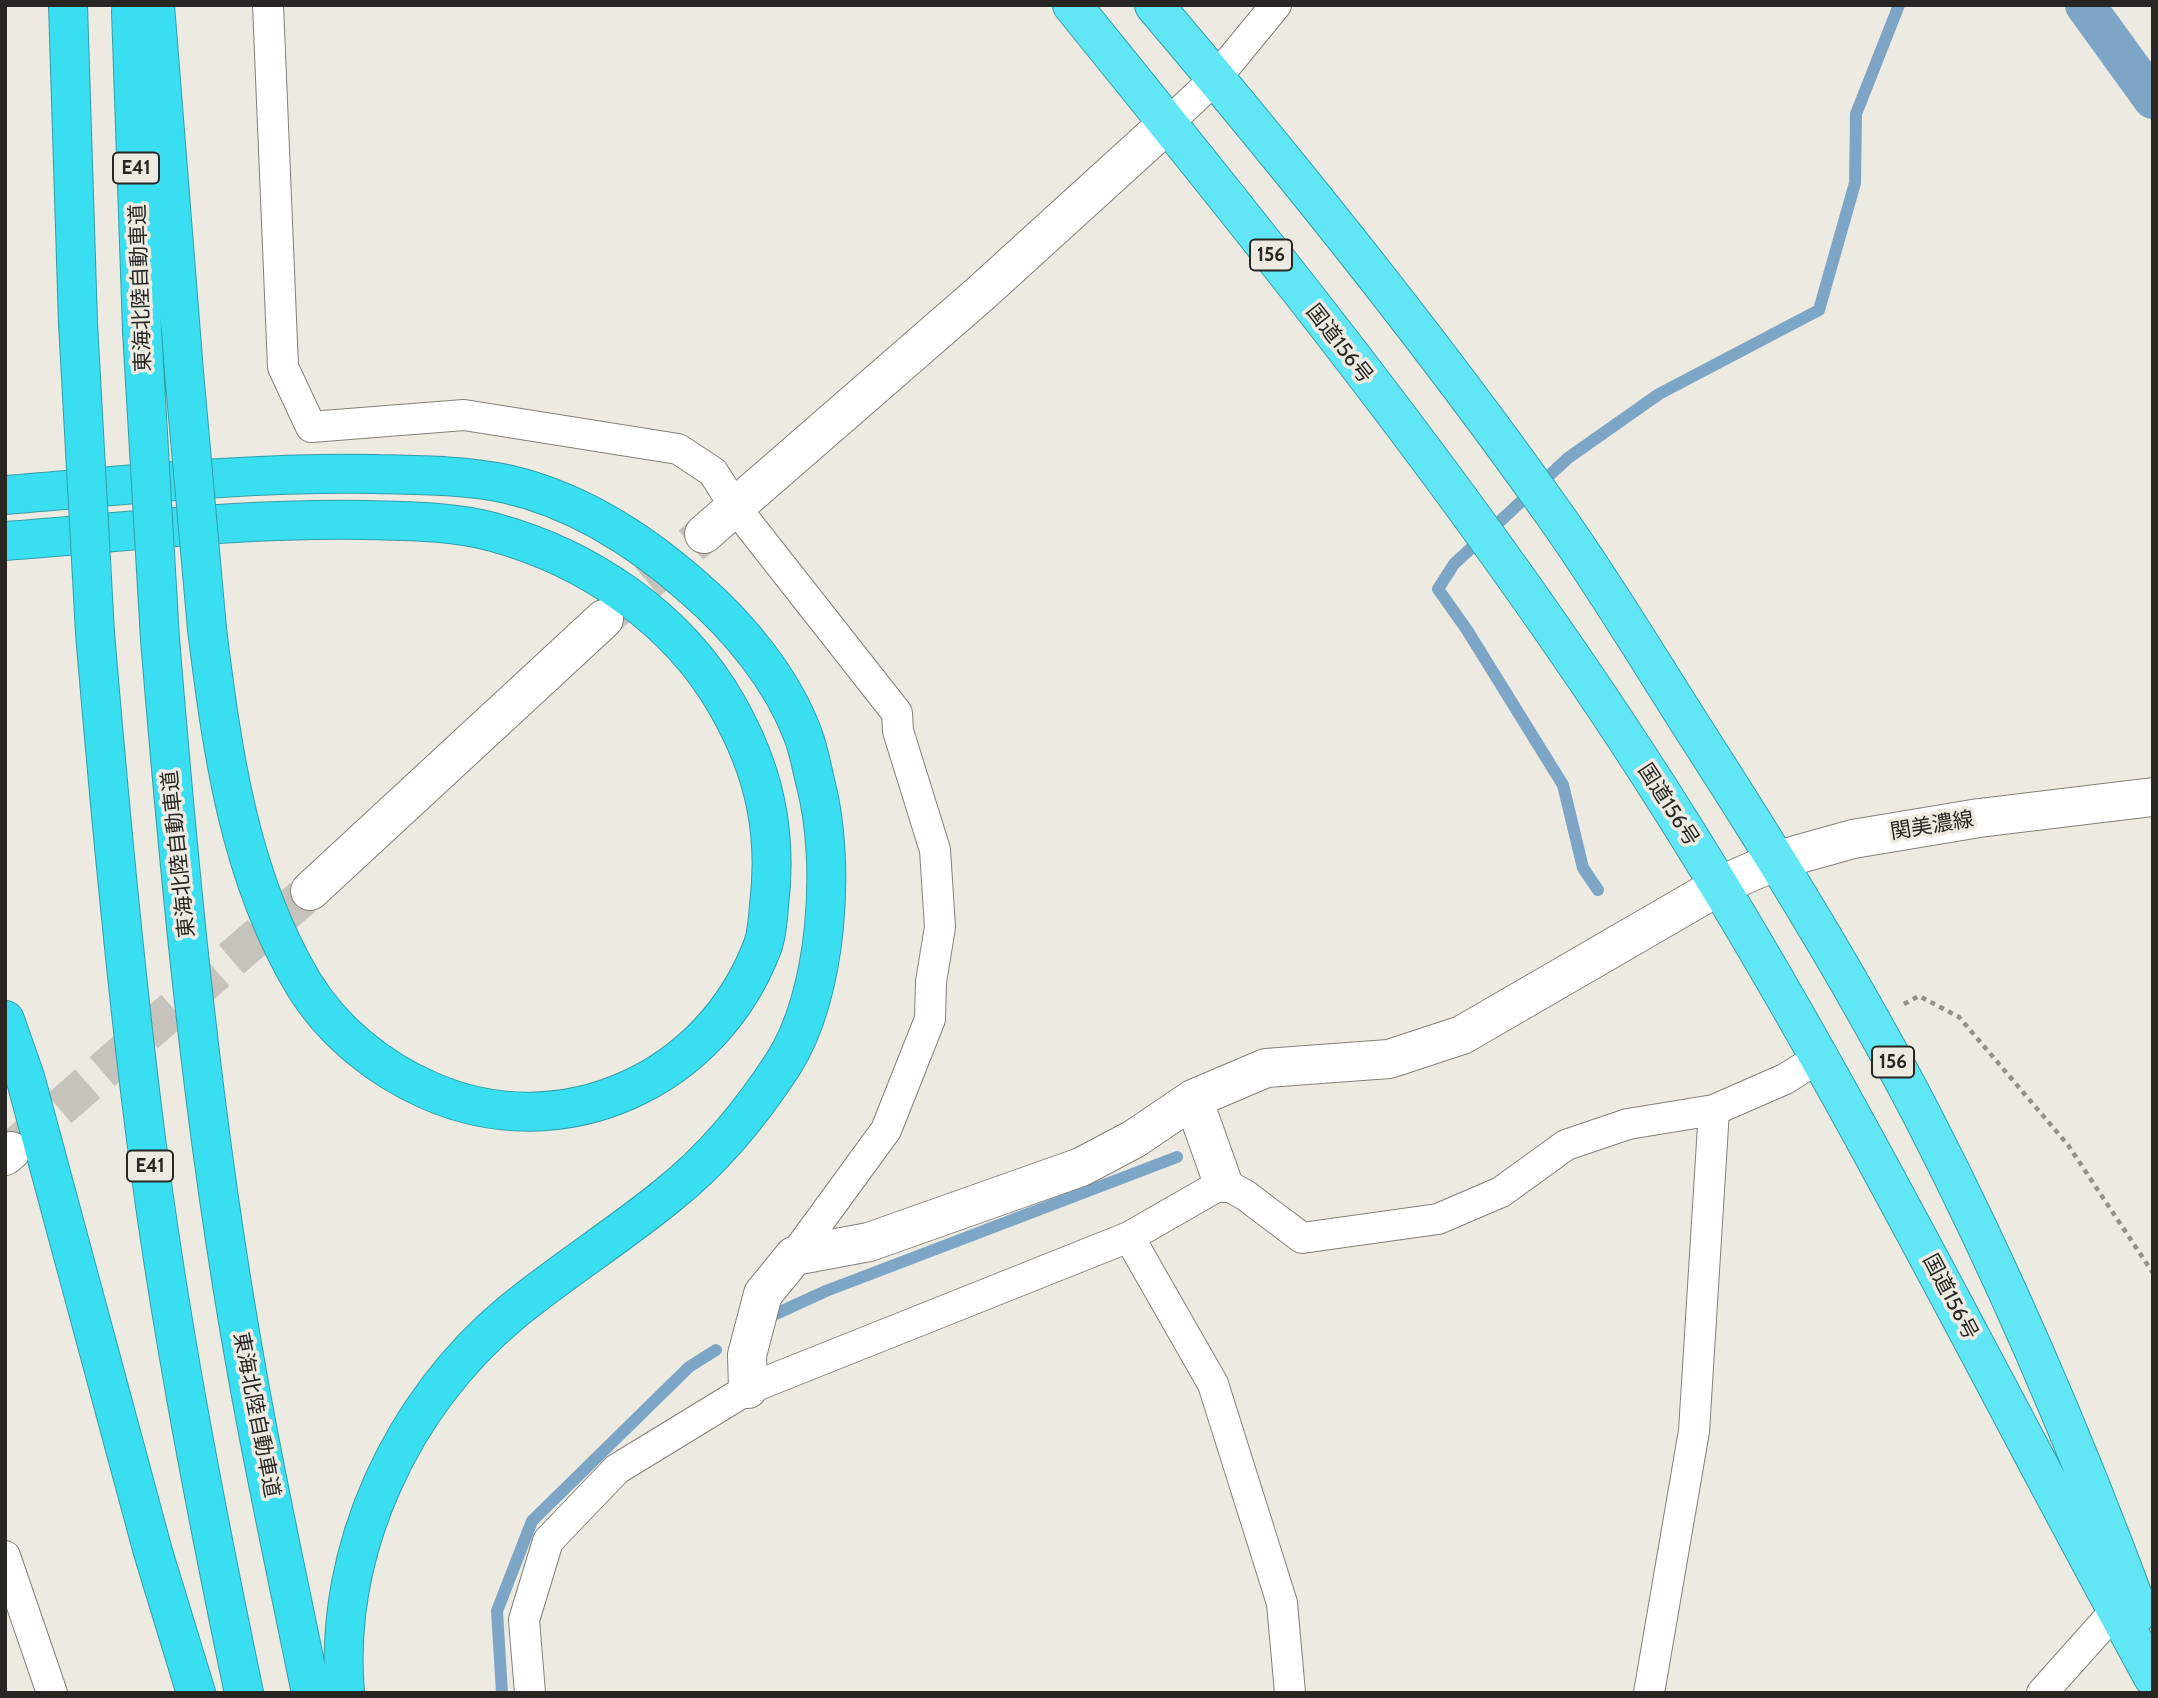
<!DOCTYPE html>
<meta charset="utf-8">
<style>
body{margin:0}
#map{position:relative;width:2158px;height:1698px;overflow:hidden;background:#edeae2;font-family:Cabin,sans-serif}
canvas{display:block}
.frame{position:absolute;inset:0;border:7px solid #272623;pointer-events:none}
</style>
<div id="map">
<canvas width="2158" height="1698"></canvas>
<div class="frame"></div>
</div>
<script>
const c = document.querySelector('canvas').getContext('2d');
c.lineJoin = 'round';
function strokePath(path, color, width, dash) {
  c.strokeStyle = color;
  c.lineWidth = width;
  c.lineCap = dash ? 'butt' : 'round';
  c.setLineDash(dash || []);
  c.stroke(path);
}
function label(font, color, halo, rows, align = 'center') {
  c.font = font + ' Cabin,"Noto Sans JP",sans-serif';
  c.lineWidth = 7;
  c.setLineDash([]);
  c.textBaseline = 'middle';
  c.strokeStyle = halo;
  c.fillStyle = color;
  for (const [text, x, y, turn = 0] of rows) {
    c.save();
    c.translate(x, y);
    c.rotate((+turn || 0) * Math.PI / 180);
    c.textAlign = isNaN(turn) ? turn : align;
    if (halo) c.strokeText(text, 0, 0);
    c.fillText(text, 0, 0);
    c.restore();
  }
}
strokePath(new Path2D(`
 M1598,890L1583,868L1563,785L1467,630L1438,589L1454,564L1568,458L1659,394L1819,310L1855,183L1856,114L1899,5
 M769,1317L826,1291L1177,1157
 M502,1693L497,1611L532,1521L689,1367L716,1350`), '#7da6c6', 12);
strokePath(new Path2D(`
 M2085,5L2153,99`), '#7da6c6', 40);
strokePath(new Path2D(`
 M604,619L704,534
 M16,1146L310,891`), '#c5c3bc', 38, [38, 19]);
const minor = new Path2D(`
 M268,5L283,367L311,427L464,415L678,449L713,472L735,507L897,713L898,731L935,850L940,927L931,982L930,1019L886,1130L794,1256
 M1168,123L1216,78L1276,5
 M1129,1237L1213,1384L1282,1603L1290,1693
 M5,1556L52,1693
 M530,1693L524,1620L548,1541L617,1469L748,1389L1129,1237L1223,1183L1245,1195L1302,1238L1438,1219L1501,1192L1566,1145L1628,1124L1714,1110L1785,1079L1820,1057
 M1649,1693L1694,1431L1714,1110
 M2042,1693L2116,1610`);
const tertiary = new Path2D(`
 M704,534L980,294L1168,123
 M310,891L604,619
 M1193,1099L1223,1183
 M5,1156L11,1151
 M748,1389L747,1355L763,1294L794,1256L869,1242L1081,1167L1134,1139L1193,1099L1266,1068L1389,1059L1462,1035L1719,886`);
const secondary = new Path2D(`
 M1719,886L1778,860L1853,839L1979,818L2153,797`);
const trunk = new Path2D(`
 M1072,5C1280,262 1489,521 1666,800C1846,1083 1992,1385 2153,1677
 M1154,5C1294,170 1429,338 1554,514C1604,584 1648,658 1694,730C1775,856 1853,982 1922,1115C2005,1276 2076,1442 2139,1612`);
const motorway = new Path2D(`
 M68,5L78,323
 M155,5L184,372
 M131,11L142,330
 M5,495C128,485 251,472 374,474C419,475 464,475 507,484C577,500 641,541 694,588C739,627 782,679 803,735C809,751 812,769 816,785C836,863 828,995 783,1064C752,1112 712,1160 668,1195C618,1236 562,1271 512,1312C402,1403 333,1550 345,1693
 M5,541C124,532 244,518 364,520C406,521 452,521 493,532C589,558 678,619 727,705C764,770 778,831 769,906C768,919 767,933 763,945C713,1080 563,1149 430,1091C379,1069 332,1031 303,983C239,876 222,750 207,629
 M95,633C109,800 124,966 145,1131C169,1320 205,1507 244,1693
 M160,639C180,883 203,1127 246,1367C265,1476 289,1584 311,1693
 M5,1020L25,1077L153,1552L196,1693`);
strokePath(minor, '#828079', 32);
strokePath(tertiary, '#828079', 40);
strokePath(secondary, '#828079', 40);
strokePath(trunk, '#339ea9', 40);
strokePath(motorway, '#339ea9', 40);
strokePath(new Path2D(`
 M1904,1004L1919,996L1959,1017L2068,1145L2153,1273`), '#93918c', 4.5, [5, 5]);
strokePath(minor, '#fff', 30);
strokePath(tertiary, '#fff', 38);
strokePath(secondary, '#fff', 38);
strokePath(trunk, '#60e6f4', 38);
strokePath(motorway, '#39dff1', 38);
const motorwayBridge = new Path2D(`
 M78,323L95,633
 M142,330L160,639
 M184,372L207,629`);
strokePath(motorwayBridge, '#339ea9', 40, []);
strokePath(motorwayBridge, '#39dff1', 38);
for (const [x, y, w] of [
 [136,168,46],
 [1271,255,42],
 [1893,1062,42],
 [150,1166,46]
]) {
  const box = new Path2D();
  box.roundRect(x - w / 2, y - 15.5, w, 31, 5);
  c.fillStyle = '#edeae2';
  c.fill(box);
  strokePath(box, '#272623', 2);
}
label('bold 19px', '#272623', null, [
 ["E41",136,168],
 ["156",1271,255],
 ["156",1893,1062],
 ["E41",150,1166]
]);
label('21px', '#272623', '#edeae2', [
 ["東海北陸自動車道",141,288,-92],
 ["国道156号",1339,344,52],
 ["国道156号",1668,805,57],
 ["関美濃線",1932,826,-9],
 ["東海北陸自動車道",179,854,-96],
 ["国道156号",1950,1297,62],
 ["東海北陸自動車道",256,1415,79]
]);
</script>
